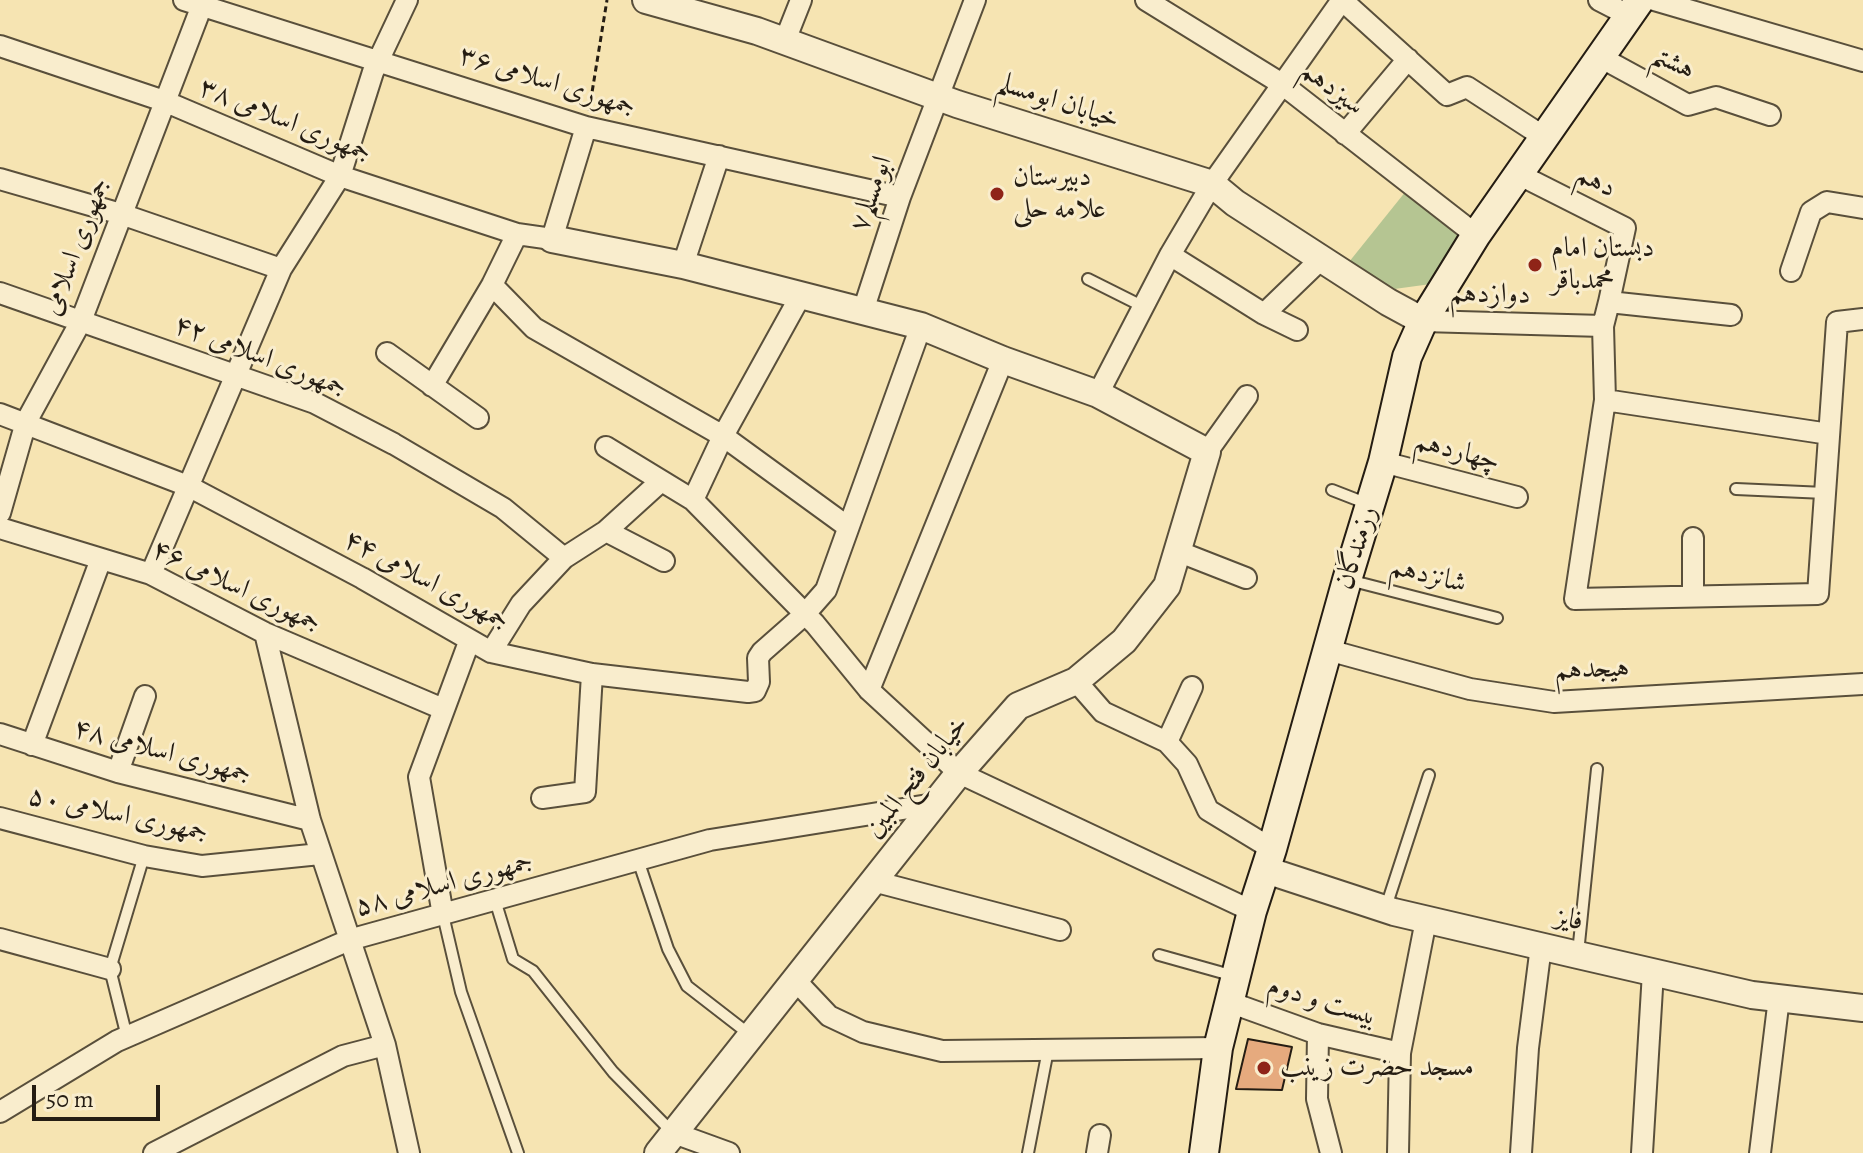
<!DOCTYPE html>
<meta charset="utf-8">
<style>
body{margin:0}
#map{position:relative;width:1863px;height:1153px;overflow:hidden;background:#f6e4b2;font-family:Alegreya,serif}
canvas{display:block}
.scale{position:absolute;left:32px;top:1085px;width:128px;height:36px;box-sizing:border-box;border:4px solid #251d13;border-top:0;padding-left:10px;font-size:24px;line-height:28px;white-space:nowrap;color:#251d13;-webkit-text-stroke:6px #f9edcd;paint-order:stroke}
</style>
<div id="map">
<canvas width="1863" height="1153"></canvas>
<div class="scale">50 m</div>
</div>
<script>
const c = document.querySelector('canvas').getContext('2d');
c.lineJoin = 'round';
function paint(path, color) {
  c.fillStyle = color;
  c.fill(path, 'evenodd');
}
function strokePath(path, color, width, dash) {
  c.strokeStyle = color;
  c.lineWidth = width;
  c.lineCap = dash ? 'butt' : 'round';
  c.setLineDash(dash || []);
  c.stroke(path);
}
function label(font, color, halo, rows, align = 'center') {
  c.font = font + ' Alegreya,Amiri,serif';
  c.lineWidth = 6;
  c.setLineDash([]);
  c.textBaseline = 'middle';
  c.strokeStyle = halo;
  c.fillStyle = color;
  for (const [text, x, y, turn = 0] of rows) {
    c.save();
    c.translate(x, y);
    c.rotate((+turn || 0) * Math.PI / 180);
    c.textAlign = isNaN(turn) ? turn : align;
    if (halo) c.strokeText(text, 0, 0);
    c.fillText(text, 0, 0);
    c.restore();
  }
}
paint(new Path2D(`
 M1406,191L1458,236L1431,284L1387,290L1349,262Z`), '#b5c592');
const building = new Path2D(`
 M1248,1039L1292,1047L1282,1090L1236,1089Z`);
paint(building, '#e6aa7e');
strokePath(building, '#251d13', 2);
const service = new Path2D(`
 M1088,279L1144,307
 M1736,489L1825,493
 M1332,490L1368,504
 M1349,580L1497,618
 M638,860L668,949L687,986L749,1034
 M495,900L513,959L533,971L613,1072L672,1132
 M1386,907L1429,775
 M443,915L461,992L518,1153
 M1578,953L1597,769
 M1159,955L1234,976
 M127,1037L110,969L144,856
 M1028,1153L1048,1050`);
const minor = new Path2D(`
 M184,0L586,127L900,197
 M1146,0L1282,84L1476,235
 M1342,0L1447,95L1467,87L1544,137
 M1599,0L1630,16
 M1654,0L1863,61
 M784,43L801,0
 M0,46L164,101L340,176L517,234L552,239L586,127
 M1600,57L1688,105L1716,97L1770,115
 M1345,134L1408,59
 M1518,174L1625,228L1609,302
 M0,179L121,214L281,269
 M1170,255L1264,314L1297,330
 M683,265L719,156
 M1791,271L1811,212L1827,202L1863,208
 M492,285L534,328L723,436L848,527
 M0,293L315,403L394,444L503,508L564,558
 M863,311L900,197L975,0
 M1264,314L1321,259
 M1731,315L1609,302L1603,326L1605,400L1575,599L1818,594L1837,322L1863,319
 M1423,321L1603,326
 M387,353L478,418
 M432,386L492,285L517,234
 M1098,394L1170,255L1212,184L1342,0
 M1605,400L1829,434
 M0,414L188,486L362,578L491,652L592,674L748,692L755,691L759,682L758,658L762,652L804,615L826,590L921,326
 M606,447L693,500L815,624L869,690L959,773L1252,911
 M1207,452L1247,396
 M1383,462L1517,497
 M693,500L723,436L801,295
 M0,513L26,422L81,321L204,0
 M0,528L151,574L265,633L443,709
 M606,531L664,561
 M1177,551L1246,578
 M151,574L281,269L340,176L373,72L407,0
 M1693,595V538
 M265,633L310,820L385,1045L409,1153
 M1328,650L1470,689L1554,702L1863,684
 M491,652L521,604L564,558L606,531L660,482
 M1076,681L1103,712L1167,742L1187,764L1208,810L1272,849
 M869,690L1003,360
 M0,734L118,772L310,820
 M1167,742L1192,687
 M32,745L101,559
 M118,772L145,696
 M542,798L585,792L592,674
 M0,818L144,856L202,866L320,854
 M873,881L1060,930
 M443,915L419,777L469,642
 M0,939L110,969
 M795,980L829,1016L863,1032L942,1051L1218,1048
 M1229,1002L1318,1034L1400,1053
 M1318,1034L1317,1099L1331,1153
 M0,1112L117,1041L349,940L710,840L934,804
 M674,1133L729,1153
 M154,1153L343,1056L385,1045
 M1097,1153L1100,1135
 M1398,1153L1400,1053L1426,920
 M1521,1153L1528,1048L1541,946
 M1642,1153L1653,972
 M1760,1153L1779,998`);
const tertiary = new Path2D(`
 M646,0L757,31L957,104L1212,184L1235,203L1388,302L1423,321
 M552,239L683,265L921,326L1003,360L1098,394L1207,452L1167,586L1124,641L1076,681L1018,706L959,773L658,1153
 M1266,870L1394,912L1578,955L1752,995L1863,1008`);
const secondary = new Path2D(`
 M1204,1153L1218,1048L1252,911L1272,849L1347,580L1383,462L1407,357L1423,321L1476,235L1640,0`);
strokePath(service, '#594f3b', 14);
strokePath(minor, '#594f3b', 24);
strokePath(tertiary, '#594f3b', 30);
strokePath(secondary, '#251d13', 32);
strokePath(new Path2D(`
 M589,111L607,0`), '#251d13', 3, [6, 4]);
strokePath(service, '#f9edcd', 10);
strokePath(minor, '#f9edcd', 20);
strokePath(tertiary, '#f9edcd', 26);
strokePath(secondary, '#f9edcd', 28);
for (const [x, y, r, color] of [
 [997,194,8,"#8f2418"],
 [1535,265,8,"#8f2418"],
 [1264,1068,8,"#8f2418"]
]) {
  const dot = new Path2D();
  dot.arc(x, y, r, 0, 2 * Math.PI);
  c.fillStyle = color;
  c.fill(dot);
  strokePath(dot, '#f9edcd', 3);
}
label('28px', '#251d13', '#f9edcd', [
 ["هشتم",1673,63,25],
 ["جمهوری اسلامی ۳۶",547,82,17],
 ["سیزدهم",1332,89,37],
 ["خیابان ابومسلم",1058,102,18],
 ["جمهوری اسلامی ۳۸",285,121,22],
 ["دهم",1596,182,27],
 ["ابومسلم۷",872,194,-71],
 ["جمهوری اسلامی",77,247,-69],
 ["دوازدهم",1490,295,1],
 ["جمهوری اسلامی ۴۲",260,357,21],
 ["چهاردهم",1457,452,15],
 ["رزمندگان",1357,548,-73],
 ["شانزدهم",1428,576,14],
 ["جمهوری اسلامی ۴۴",426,581,28],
 ["جمهوری اسلامی ۴۶",236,587,25],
 ["هیجدهم",1592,670,-2],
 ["جمهوری اسلامی ۴۸",162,752,15],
 ["خیابان فتح المبین",917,777,-51],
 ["جمهوری اسلامی ۵۰",118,815,12],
 ["جمهوری اسلامی ۵۸",444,885,-15],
 ["فایز",1569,920,13],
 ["بیست و دوم",1322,1002,17]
]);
label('28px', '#251d13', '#f9edcd', [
 ["دبیرستان",1013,178],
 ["علامه حلی",1013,210],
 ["دبستان امام",1551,249],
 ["محمدباقر",1551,281],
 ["مسجد حضرت زینب",1280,1068]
], 'left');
</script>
